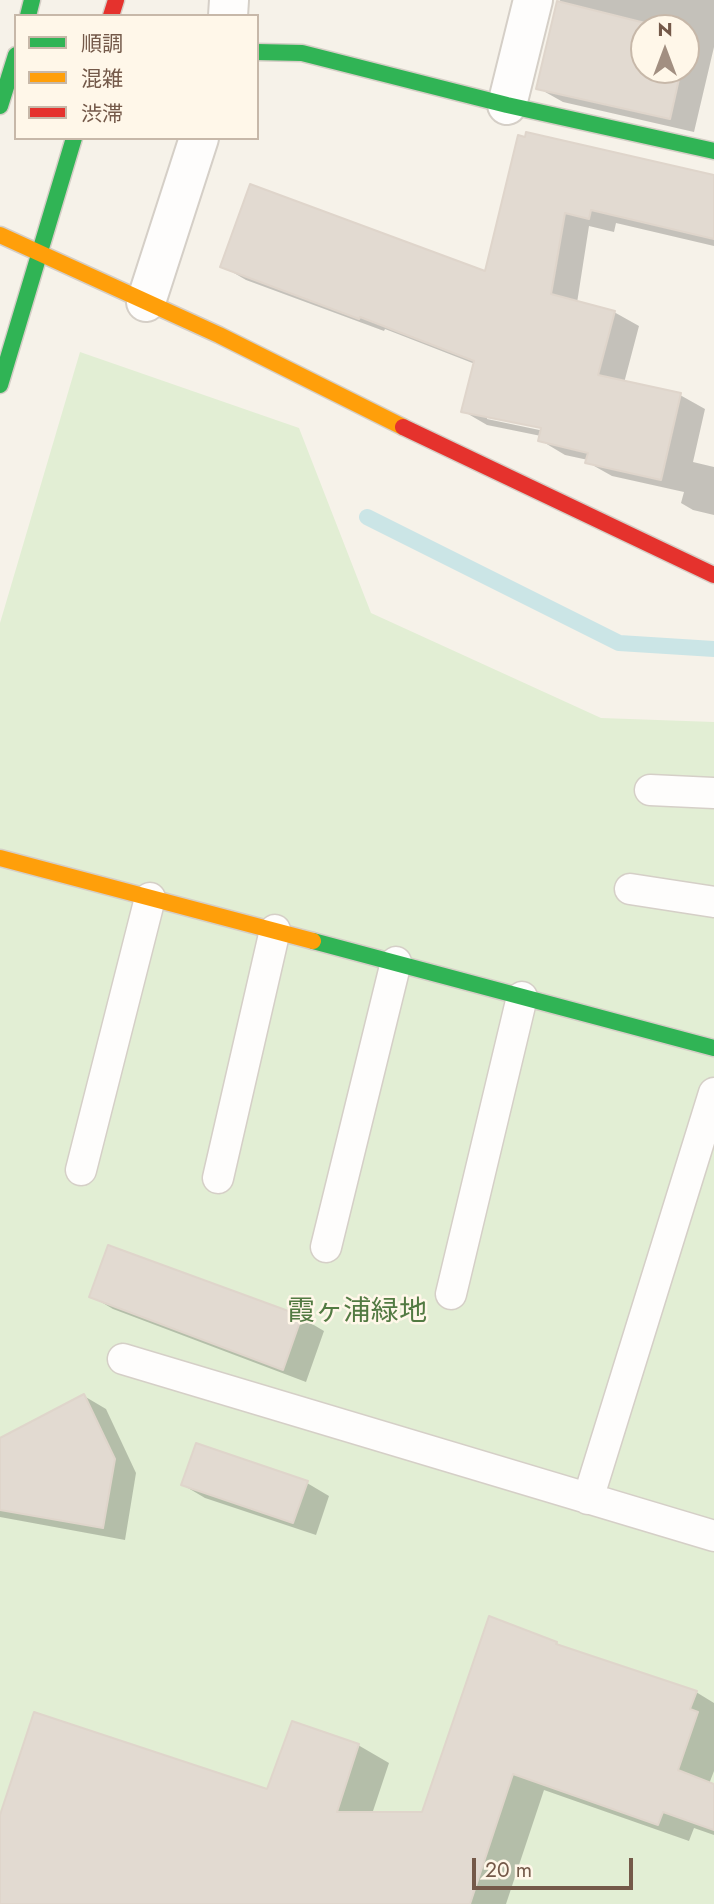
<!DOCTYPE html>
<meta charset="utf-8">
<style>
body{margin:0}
#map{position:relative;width:714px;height:1904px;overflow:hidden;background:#f6f2e9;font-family:Jost,"Noto Sans JP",sans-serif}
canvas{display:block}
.legend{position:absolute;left:14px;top:14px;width:245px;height:126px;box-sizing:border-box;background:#fff7e9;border:2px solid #c7b8a9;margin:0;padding:9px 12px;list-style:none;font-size:21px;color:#745949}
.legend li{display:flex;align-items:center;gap:14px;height:35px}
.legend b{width:35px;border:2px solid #c7b8a9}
.north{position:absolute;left:630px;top:14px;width:70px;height:70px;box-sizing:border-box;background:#fff7e9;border:2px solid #c7b8a9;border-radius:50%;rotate:0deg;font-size:19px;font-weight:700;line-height:28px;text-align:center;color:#745949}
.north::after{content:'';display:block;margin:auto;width:24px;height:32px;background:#a28f81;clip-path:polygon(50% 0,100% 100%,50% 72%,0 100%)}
.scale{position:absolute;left:472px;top:1858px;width:161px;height:32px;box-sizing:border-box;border:4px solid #745949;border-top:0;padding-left:9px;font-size:21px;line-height:24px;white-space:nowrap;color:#745949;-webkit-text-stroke:5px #fff7e9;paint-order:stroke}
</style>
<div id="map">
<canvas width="714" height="1904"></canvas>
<ul class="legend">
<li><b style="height:9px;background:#30b455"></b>順調</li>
<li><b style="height:9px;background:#ff9f0a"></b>混雑</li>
<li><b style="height:9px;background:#e5322d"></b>渋滞</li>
</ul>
<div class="north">N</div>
<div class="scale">20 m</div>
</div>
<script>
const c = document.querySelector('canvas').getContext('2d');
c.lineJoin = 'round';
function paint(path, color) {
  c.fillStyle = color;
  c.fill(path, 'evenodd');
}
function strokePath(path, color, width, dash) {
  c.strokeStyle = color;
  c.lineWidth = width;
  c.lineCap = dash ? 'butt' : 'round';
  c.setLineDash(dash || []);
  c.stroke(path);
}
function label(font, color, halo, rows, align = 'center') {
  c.font = font + ' Jost,"Noto Sans JP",sans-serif';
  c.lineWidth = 5;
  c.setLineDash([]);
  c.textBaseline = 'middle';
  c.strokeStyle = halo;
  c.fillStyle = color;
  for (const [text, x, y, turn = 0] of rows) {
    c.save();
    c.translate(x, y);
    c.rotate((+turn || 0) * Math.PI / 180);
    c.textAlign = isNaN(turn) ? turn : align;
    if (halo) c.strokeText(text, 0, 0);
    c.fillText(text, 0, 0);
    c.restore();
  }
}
paint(new Path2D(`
 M80,352L299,428L371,613L601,718L714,722V1904H0V623Z`), '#e2eed4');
paint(new Path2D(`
 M560,0H714V47L694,132L563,102L538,88ZM644,28H686V70H644Z
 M520,137L714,177V246L616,223L614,232L589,226L577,303L614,312L639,326L624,383L680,395L705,409L693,462L714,467V515L693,510L681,503L684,492L612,476L587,462L588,460L565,455L540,440L541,436L487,425L463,411L475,364L385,329L384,331L246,280L222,266L486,273ZM487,415L550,429L549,432L487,419Z
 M109,1247L302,1318L324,1331L306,1382L113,1309L91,1296Z
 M84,1396L106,1409L136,1473L125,1540L0,1517V1438Z
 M307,1483L329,1496L316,1535L205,1498L183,1485Z
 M556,1643L568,1650L696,1692L714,1703V1771L709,1784L714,1786V1835L694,1828L689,1841L544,1790L506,1904H0V1820L269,1792L358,1745L389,1763L372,1814H424Z`), '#0003');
strokePath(new Path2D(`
 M367,517L619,643L714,649`), '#cbe5e6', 16);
const building = new Path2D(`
 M557,1L665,28H644V70H681L670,119L536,89Z
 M526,132L714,175V239L591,210L589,219L565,213L551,294L615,311L598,375L681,393L661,480L585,463L588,453L538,441L541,428L461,412L474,361L360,317L359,319L220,267L250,184L485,271L518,135L525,137Z
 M108,1245L302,1316L283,1370L89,1297Z
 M84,1394L115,1459L103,1528L0,1510V1438Z
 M196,1443L308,1481L293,1523L181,1485Z
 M489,1616L557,1642L556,1644L697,1691L690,1709L698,1712L678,1770L714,1784V1830L663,1812L658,1825L513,1774L470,1904H0V1815L34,1712L267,1789L292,1721L359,1744L337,1812H422Z`);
paint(building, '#e2dad1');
strokePath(building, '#dfd5cb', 2);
const lane = new Path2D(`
 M650,790L714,793
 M630,889L714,902
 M81,1170L150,898
 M218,1178L275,930
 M326,1247L396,962
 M451,1294L522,997
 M123,1359L714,1536
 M588,1499L714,1093`);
const street = new Path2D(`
 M228,16L229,0
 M507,105L533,0
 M146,302L199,138`);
const fast = new Path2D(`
 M28,16L32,0
 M257,52L302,53L507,105L714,151
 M0,106L16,55
 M0,385L74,138
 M313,941L714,1048`);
const slow = new Path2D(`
 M0,235L219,335L403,427
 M0,858L313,941`);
const jam = new Path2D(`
 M111,16L116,0
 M403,427L714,575`);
strokePath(lane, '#d5cfc7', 33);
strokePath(street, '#d5cfc7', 42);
strokePath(fast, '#d5cec6', 19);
strokePath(slow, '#d5cec6', 19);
strokePath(jam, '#d5cec6', 19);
strokePath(lane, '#fefdfc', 30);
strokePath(street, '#fefdfc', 38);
strokePath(fast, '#30b455', 16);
strokePath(slow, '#ff9f0a', 16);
strokePath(jam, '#e5322d', 16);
label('28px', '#527a42', '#fff7e9', [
 ["霞ヶ浦緑地",357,1313]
]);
</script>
